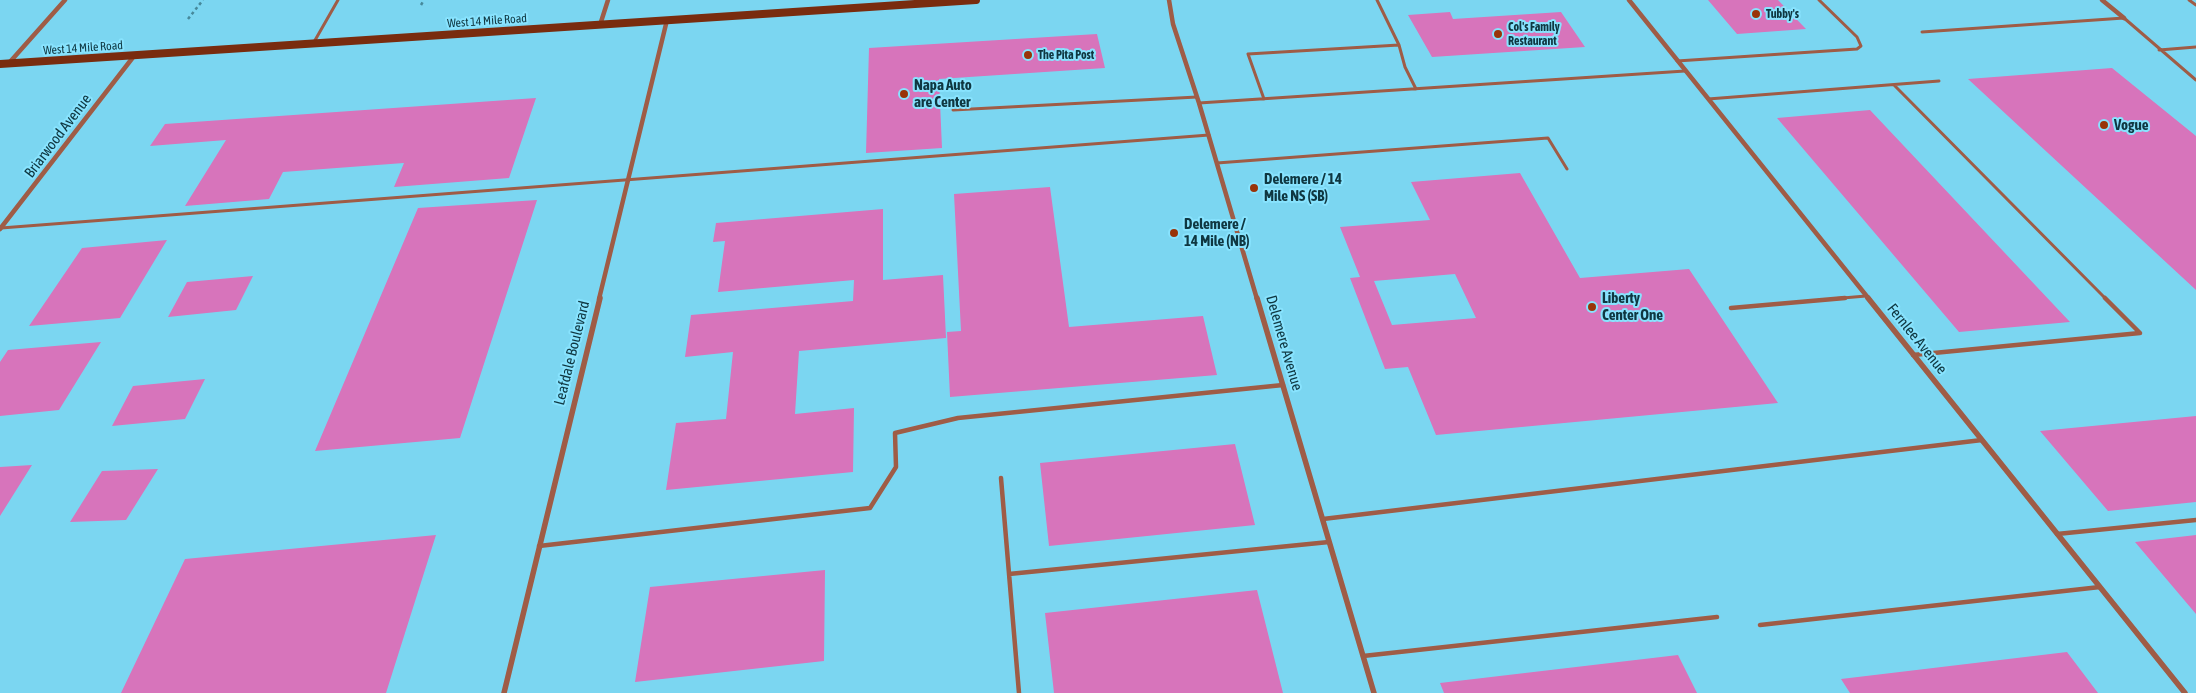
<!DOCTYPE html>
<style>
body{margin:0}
canvas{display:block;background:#7bd6f1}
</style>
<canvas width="2196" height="693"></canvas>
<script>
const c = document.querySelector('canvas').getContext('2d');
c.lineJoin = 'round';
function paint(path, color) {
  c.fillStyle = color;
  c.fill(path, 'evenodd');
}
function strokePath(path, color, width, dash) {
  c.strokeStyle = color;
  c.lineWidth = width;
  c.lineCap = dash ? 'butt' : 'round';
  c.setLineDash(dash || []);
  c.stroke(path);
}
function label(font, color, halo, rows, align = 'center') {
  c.font = font + ' "Asap Condensed",sans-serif';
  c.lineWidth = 4;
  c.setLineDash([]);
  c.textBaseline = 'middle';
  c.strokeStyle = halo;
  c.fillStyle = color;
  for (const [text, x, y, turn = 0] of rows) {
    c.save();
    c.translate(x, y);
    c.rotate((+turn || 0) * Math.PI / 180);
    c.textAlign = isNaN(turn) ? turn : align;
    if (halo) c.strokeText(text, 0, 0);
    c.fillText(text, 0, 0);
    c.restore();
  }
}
paint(new Path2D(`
 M1708,0H1778L1806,29L1737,34Z
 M1450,12L1453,19L1561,12L1585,47L1432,57L1408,15Z
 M1097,34L1105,68L939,79L942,148L866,153L869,48Z
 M2112,68L2196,136V290L1968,79Z
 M536,98L509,178L394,187L404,163L283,172L269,199L185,206L226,140L150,146L165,124Z
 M1870,110L2070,322L1959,332L1777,118Z
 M1520,173L1580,278L1689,269L1778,403L1436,435L1408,367L1385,369L1350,278L1360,277L1340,227L1430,220L1411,182ZM1455,274L1476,318L1392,325L1374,281Z
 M1050,187L1069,327L1203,316L1217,375L950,397L947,332L961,331L954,194Z
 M537,200L460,438L315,451L418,208Z
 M883,209V280L943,275L946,338L799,351L795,414L854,408L853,472L666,490L676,423L726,419L733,352L685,357L691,315L853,301L854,280L718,292L725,241L713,242L716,223Z
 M167,240L120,318L29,326L82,248Z
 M253,276L236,310L168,317L187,282Z
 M101,342L59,410L0,416V362L8,350Z
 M205,379L185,419L112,426L133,386Z
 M2196,416V502L2108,511L2040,431Z
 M1235,444L1255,525L1049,546L1040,463Z
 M32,465L0,516V467Z
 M158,469L126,520L70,522L102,471Z
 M436,535L386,693H121L185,559Z
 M2196,535V614L2135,542Z
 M825,570L824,661L635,682L650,587Z
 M1257,590L1283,693H1054L1045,613Z
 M2067,652L2098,693H1850L1841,679Z
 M1678,655L1697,693H1444L1440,683Z`), '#d774bb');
strokePath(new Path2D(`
 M421,5L424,0
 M188,19L203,0`), '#46899b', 2.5, [3, 3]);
strokePath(new Path2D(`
 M1377,0L1399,45L1405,67L1416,89
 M2189,0L2196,5
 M1922,32L2124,18L2196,80
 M314,42L338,0
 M2159,50L2196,47
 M1677,61L1857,49L1861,46L1857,37L1819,0
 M1894,85L2106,299
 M1264,99L1248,54L1399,45
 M1708,99L1939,81
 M1199,103L1685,71
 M953,110L1197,97
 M1217,163L1548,138L1567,169
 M1,228L1209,135
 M1831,299L1866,296`), '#9f5c46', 3);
strokePath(new Path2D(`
 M1731,308L1845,298
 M1913,355L2140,333L2105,298
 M1001,478L1019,693
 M1323,519L1982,440
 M2057,534L2196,520
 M539,546L870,508L896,467L895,433L958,418L1283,385
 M1009,574L1329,542
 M1760,625L2100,587
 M1363,656L1717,617`), '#9f5c46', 4.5);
strokePath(new Path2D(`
 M1169,0L1173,24L1199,103L1257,299
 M1629,0L1869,299
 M2102,0L2124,18
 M600,25L608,0
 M9,63L65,0
 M0,229L134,56
 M599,299L667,20`), '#9f5c46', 4.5);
strokePath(new Path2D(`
 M1257,298L1374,693
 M1868,298L2185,693
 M504,693L600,298`), '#9f5c46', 5.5);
strokePath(new Path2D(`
 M0,64L976,0`), '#792c0f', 8);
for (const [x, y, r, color] of [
 [1756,14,5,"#993409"],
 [1498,34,5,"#993409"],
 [1028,55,5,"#993409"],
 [904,94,5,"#993409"],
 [2104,125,5,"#993409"],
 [1254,188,5,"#993409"],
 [1174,233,5,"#993409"],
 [1592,307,5,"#993409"]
]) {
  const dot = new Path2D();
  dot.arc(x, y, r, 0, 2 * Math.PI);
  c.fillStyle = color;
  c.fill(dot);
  strokePath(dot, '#88e3fe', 2);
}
label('bold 12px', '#0f3741', '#88e3fe', [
 ["Tubby's",1766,14],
 ["Col's Family",1508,27],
 ["Restaurant",1508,41],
 ["The Pita Post",1038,55]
], 'left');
label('12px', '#0f3741', '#88e3fe', [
 ["West 14 Mile Road",487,21,-4],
 ["West 14 Mile Road",83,48,-4]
]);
label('bold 15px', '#0f3741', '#88e3fe', [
 ["Napa Auto",914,85],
 ["are Center",914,102],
 ["Vogue",2114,125],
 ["Delemere / 14",1264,179],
 ["Mile NS (SB)",1264,196],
 ["Delemere /",1184,224],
 ["14 Mile (NB)",1184,241],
 ["Liberty",1602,298],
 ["Center One",1602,315]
], 'left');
label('15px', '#0f3741', '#88e3fe', [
 ["Briarwood Avenue",58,136,-53],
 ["Fernlee Avenue",1917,339,51],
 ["Delemere Avenue",1284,343,74],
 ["Leafdale Boulevard",572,353,-76]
]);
</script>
